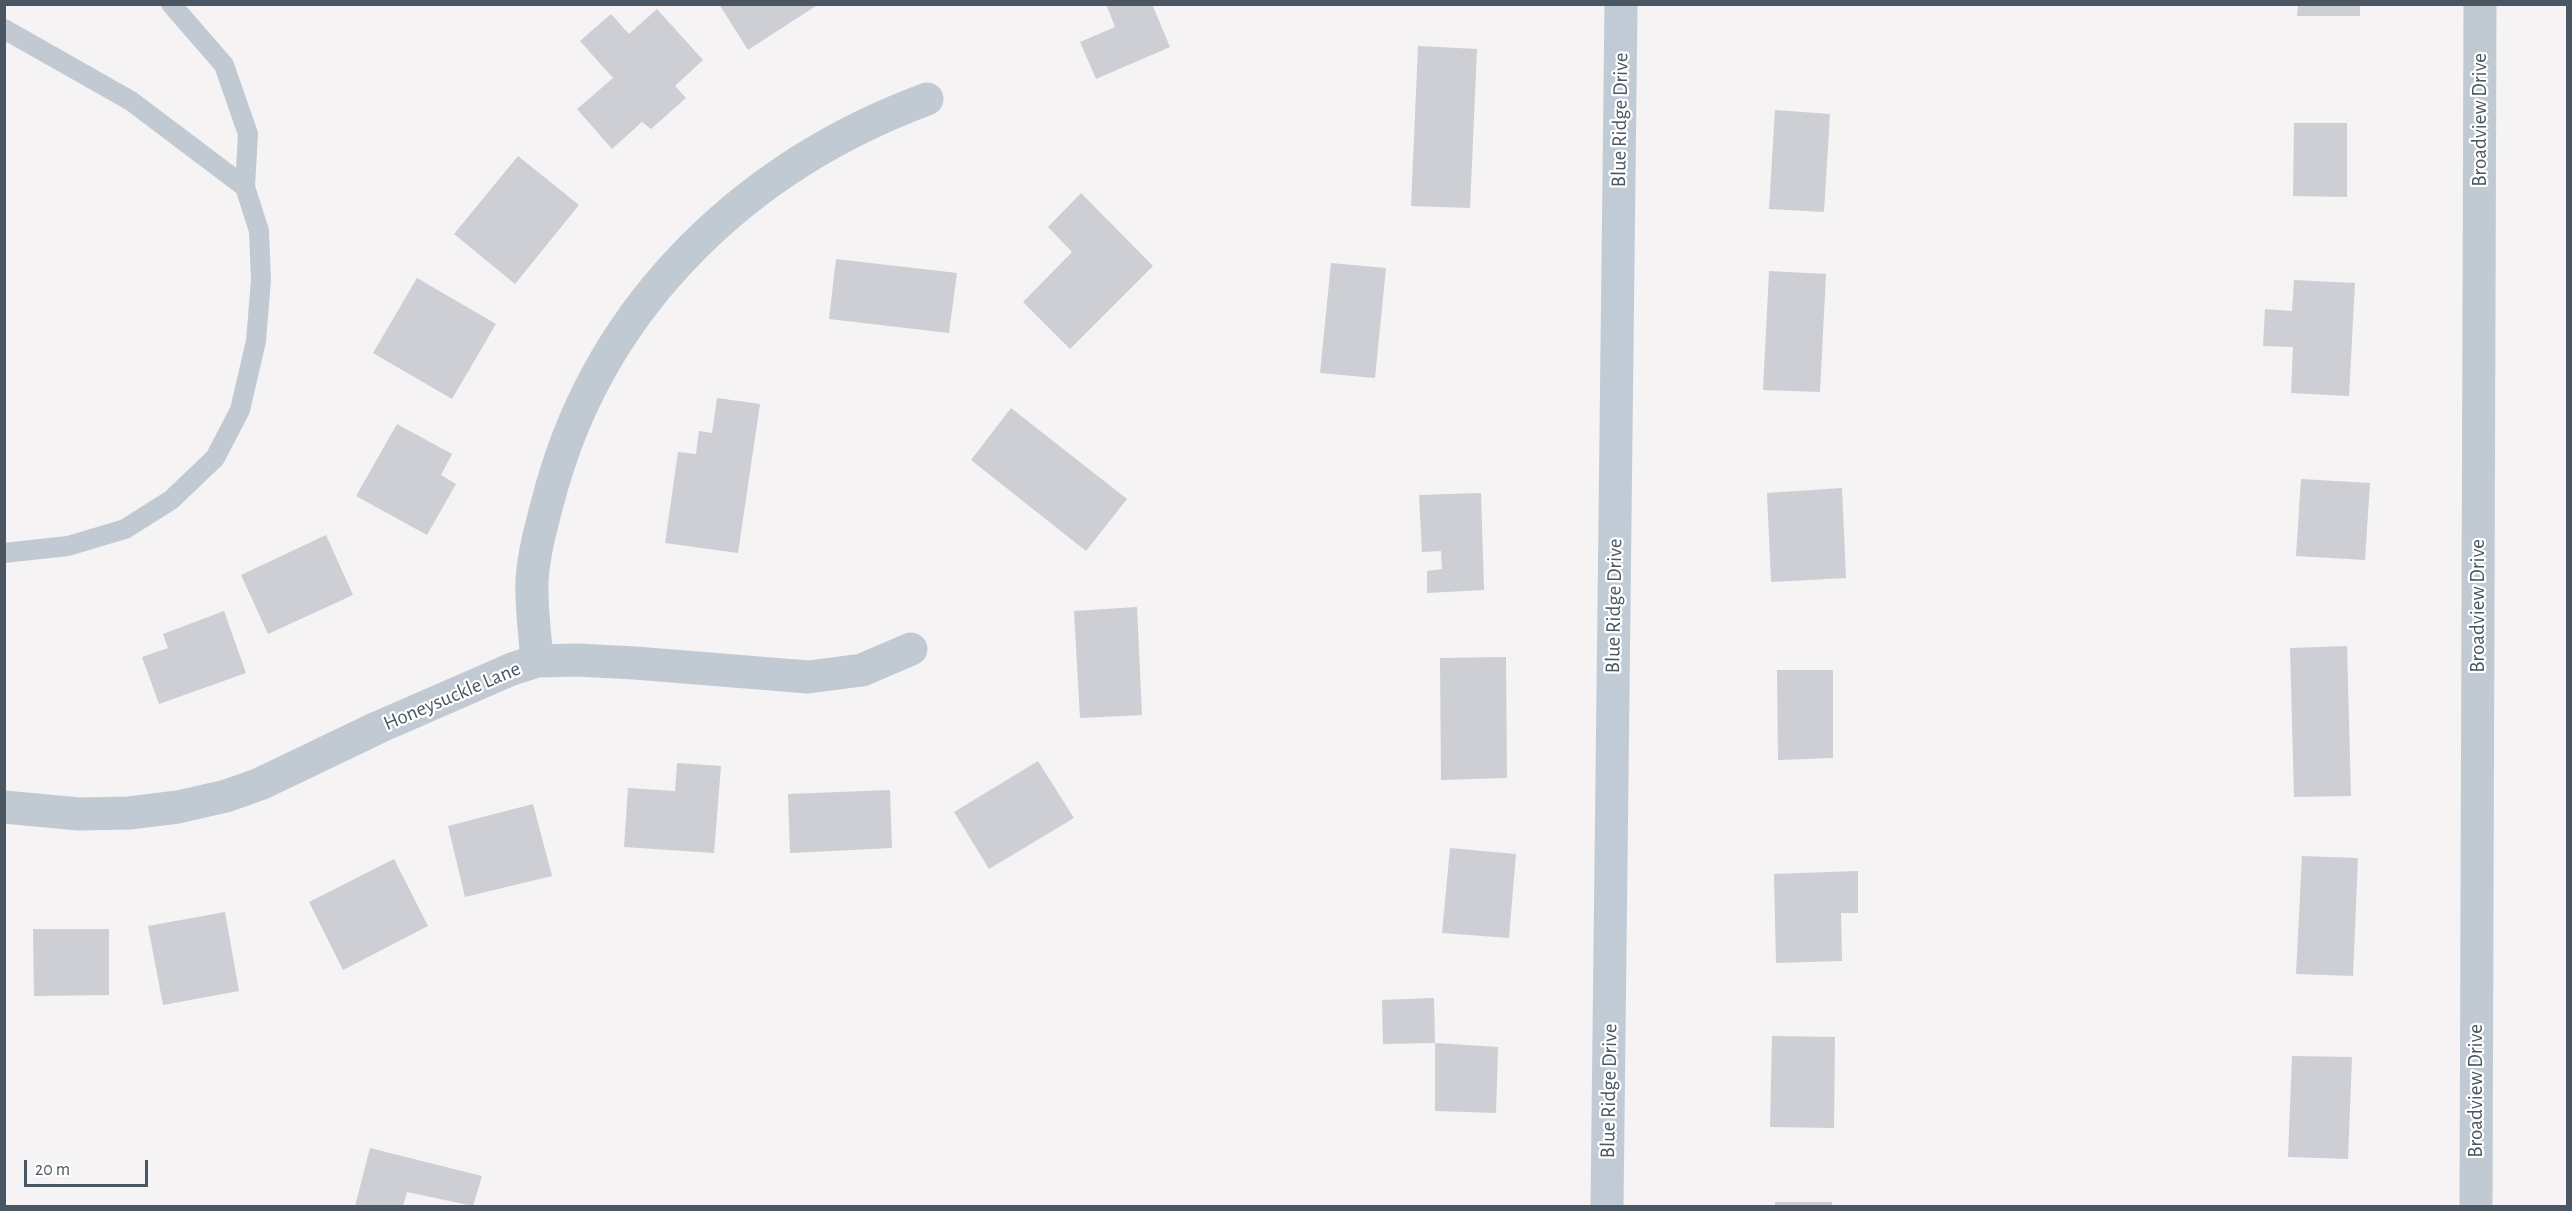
<!DOCTYPE html>
<style>
body{margin:0}
#map{position:relative;width:2572px;height:1211px;overflow:hidden;background:#f5f3f3;font-family:"Alegreya Sans",sans-serif}
canvas{display:block}
.frame{position:absolute;inset:0;border:6px solid #4a5661;pointer-events:none}
.scale{position:absolute;left:24px;top:1160px;width:124px;height:27px;box-sizing:border-box;border:3px solid #4a5661;border-top:0;padding-left:8px;font-size:18px;line-height:21px;white-space:nowrap;color:#4a5661;-webkit-text-stroke:4px #fff;paint-order:stroke}
</style>
<div id="map">
<canvas width="2572" height="1211"></canvas>
<div class="frame"></div>
<div class="scale">20 m</div>
</div>
<script>
const c = document.querySelector('canvas').getContext('2d');
c.lineJoin = 'round';
function paint(path, color) {
  c.fillStyle = color;
  c.fill(path, 'evenodd');
}
function strokePath(path, color, width, dash) {
  c.strokeStyle = color;
  c.lineWidth = width;
  c.lineCap = dash ? 'butt' : 'round';
  c.setLineDash(dash || []);
  c.stroke(path);
}
function label(font, color, halo, rows, align = 'center') {
  c.font = font + ' "Alegreya Sans",sans-serif';
  c.lineWidth = 4.5;
  c.setLineDash([]);
  c.textBaseline = 'middle';
  c.strokeStyle = halo;
  c.fillStyle = color;
  for (const [text, x, y, turn = 0] of rows) {
    c.save();
    c.translate(x, y);
    c.rotate((+turn || 0) * Math.PI / 180);
    c.textAlign = isNaN(turn) ? turn : align;
    if (halo) c.strokeText(text, 0, 0);
    c.fillText(text, 0, 0);
    c.restore();
  }
}
paint(new Path2D(`
 M719,4H819L748,50Z
 M1106,4H1152L1170,47L1096,79L1080,42L1115,27Z
 M2298,4H2360V16H2297Z
 M657,9L703,60L675,86L686,98L651,129L642,122L612,149L577,109L613,78L580,41L611,14L629,34Z
 M1418,46L1477,49L1470,208L1411,206Z
 M1775,110L1830,114L1824,212L1769,209Z
 M2294,123H2347V197L2293,196Z
 M518,156L579,205L515,284L454,234Z
 M1081,193L1153,266L1070,349L1023,302L1072,252L1048,227Z
 M836,259L957,273L949,333L829,319Z
 M1331,263L1386,268L1375,378L1320,373Z
 M1769,271L1826,274L1820,392L1763,390Z
 M417,278L496,324L452,399L373,353Z
 M2294,280L2355,283L2349,396L2291,393L2293,347L2263,346L2265,309L2292,311Z
 M717,398L760,404L738,553L665,543L678,452L696,454L699,431L712,433Z
 M1011,408L1127,499L1086,551L971,460Z
 M397,424L452,454L441,475L456,484L427,535L356,496Z
 M2301,479L2370,483L2365,560L2296,556Z
 M1842,488L1846,578L1771,582L1767,493Z
 M1481,493L1484,590L1427,593V571L1442,569L1441,551L1422,552L1419,495Z
 M326,535L353,595L268,634L241,575Z
 M1137,607L1142,715L1080,718L1074,611Z
 M224,611L246,673L159,704L142,657L168,648L163,634Z
 M2347,646L2351,796L2294,797L2290,648Z
 M1506,657L1507,778L1441,780L1440,658Z
 M1777,670H1833V758L1778,760Z
 M1038,761L1074,818L989,869L954,812Z
 M677,763L721,766L714,853L624,847L628,788L675,791Z
 M890,790L892,848L790,853L788,794Z
 M533,804L552,876L465,897L448,826Z
 M1450,848L1516,854L1509,938L1442,933Z
 M2302,856L2358,858L2353,976L2296,974Z
 M394,859L428,926L343,970L309,902Z
 M1858,871V913H1841L1842,961L1776,963L1774,874Z
 M225,912L239,991L163,1005L148,926Z
 M33,929H109V995L34,996Z
 M1434,998L1435,1043L1383,1044L1382,1000Z
 M1772,1036L1835,1037L1834,1128L1770,1127Z
 M1435,1043L1498,1047L1496,1113L1435,1111Z
 M2292,1056L2352,1057L2348,1159L2288,1157Z
 M370,1148L482,1176L473,1206L407,1192L403,1206H355Z
 M1775,1202H1832V1206H1775Z`), '#cdcfd5');
strokePath(new Path2D(`
 M171,4L224,65L248,134L245,187
 M4,29L131,101L245,187L259,231L261,280L256,341L240,410L215,458L171,500L125,529L68,546L4,553`), '#c1cad2', 20);
strokePath(new Path2D(`
 M537,661C535,635 531,607 532,580C534,549 544,516 552,486C605,300 749,165 927,99
 M4,807L79,814L129,813L178,807L226,796L260,784L379,727L512,669L537,661L577,660L635,663L808,677L862,670L911,649
 M2476,1206L2480,4`), '#c1cad2', 33);
strokePath(new Path2D(`
 M1607,1206L1621,4`), '#c1cbd6', 33);
label('21px', '#4a5661', '#fff', [
 ["Blue Ridge Drive",1620,120,-89],
 ["Broadview Drive",2480,120,-90],
 ["Blue Ridge Drive",1614,606,-89],
 ["Broadview Drive",2478,606,-90],
 ["Honeysuckle Lane",452,696,-23],
 ["Blue Ridge Drive",1609,1091,-89],
 ["Broadview Drive",2476,1091,-90]
]);
</script>
